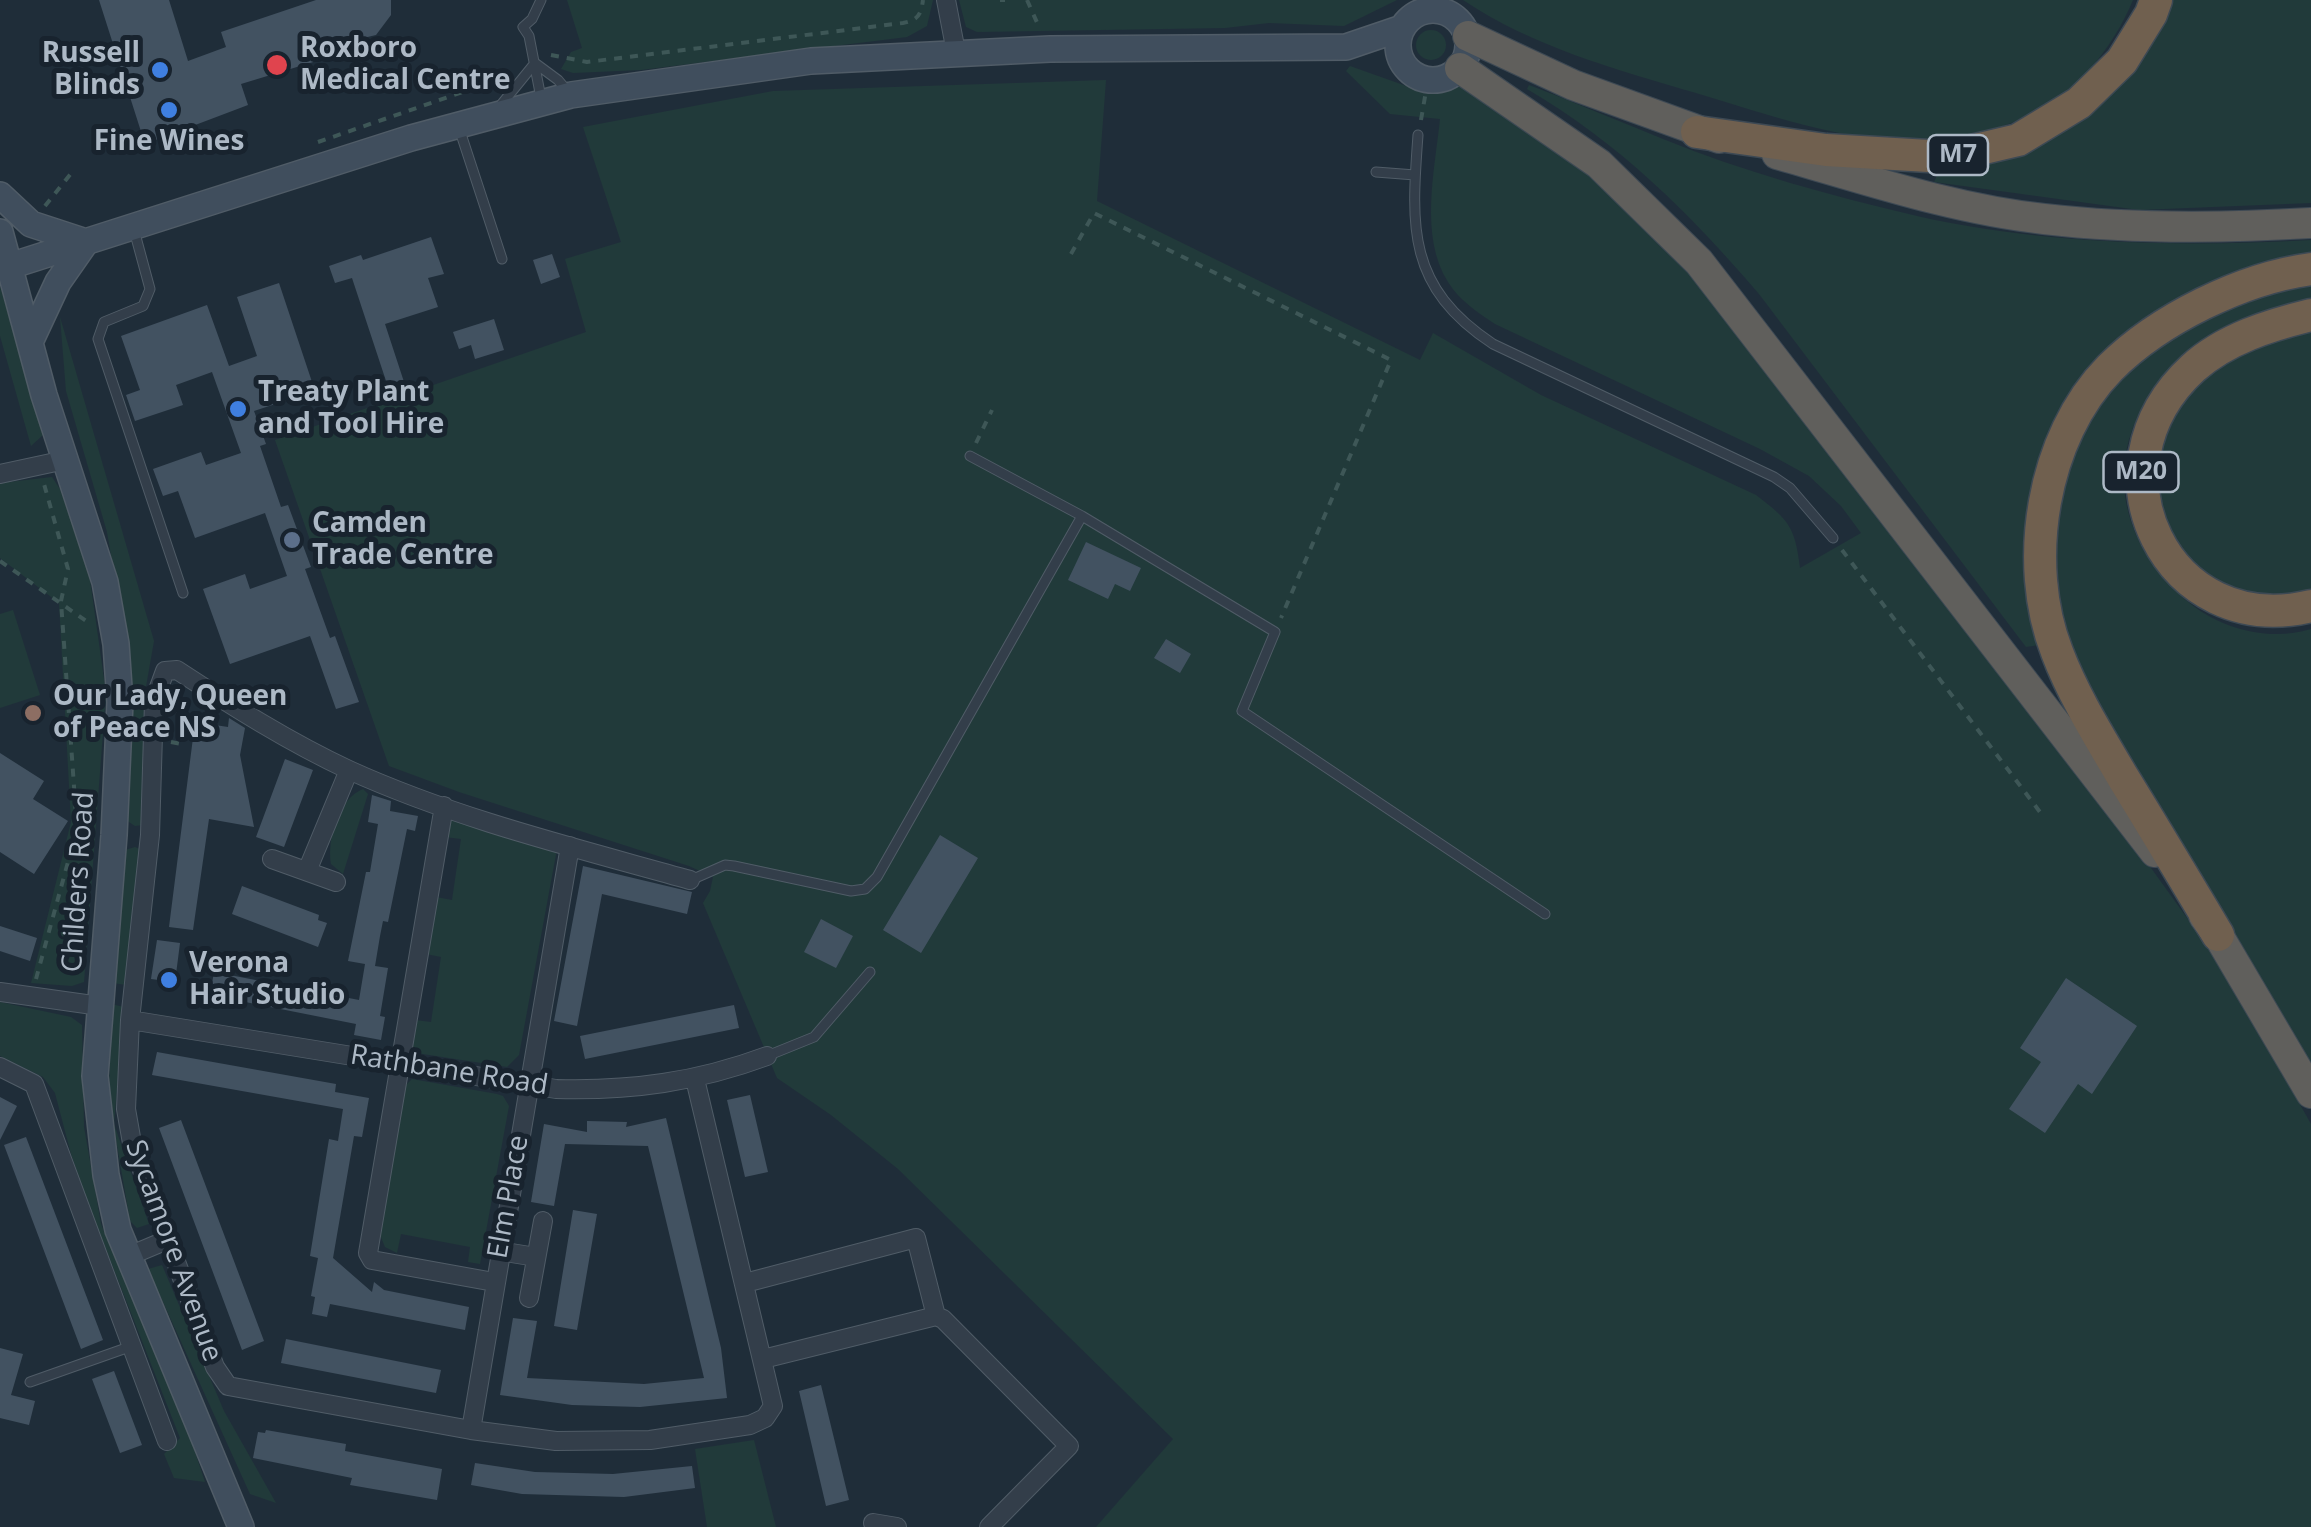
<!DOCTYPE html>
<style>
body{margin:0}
canvas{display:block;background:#1f2d39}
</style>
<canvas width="2311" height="1527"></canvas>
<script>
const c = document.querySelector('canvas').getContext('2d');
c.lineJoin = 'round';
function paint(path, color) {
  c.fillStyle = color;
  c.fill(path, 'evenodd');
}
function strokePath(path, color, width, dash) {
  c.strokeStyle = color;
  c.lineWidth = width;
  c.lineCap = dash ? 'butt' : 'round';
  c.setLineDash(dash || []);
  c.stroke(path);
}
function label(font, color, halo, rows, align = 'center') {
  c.font = font + ' "Open Sans",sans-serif';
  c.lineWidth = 10;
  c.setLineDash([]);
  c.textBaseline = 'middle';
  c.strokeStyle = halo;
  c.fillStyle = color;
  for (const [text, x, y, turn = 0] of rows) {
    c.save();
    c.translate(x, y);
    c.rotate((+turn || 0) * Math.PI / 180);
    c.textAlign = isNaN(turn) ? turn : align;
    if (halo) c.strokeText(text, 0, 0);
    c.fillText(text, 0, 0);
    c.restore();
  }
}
paint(new Path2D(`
 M567,0H933L927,26L907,37L641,70L573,73L561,69L571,52L582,48Z
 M959,0H1397L1344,26L1269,23L1225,28L977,32L966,27Z
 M1463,0H2133C2113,48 2076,94 2028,116C1912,168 1810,127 1696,93C1617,70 1531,46 1463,0Z
 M2165,0H2311V203L2139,210L1934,182L1940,169L2009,157Z
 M1416 45a15 15 0 1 1 30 0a15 15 0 1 1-30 0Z
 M1350,66L1409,87L1461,85L1551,144L1615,196L1679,257L2086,778L2221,965L2311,1124V1527H1096L1173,1439L898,1169L831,1115L777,1078L703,903L710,891L713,877L689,866L459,792L389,766L275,440L586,332L565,259L621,242L583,127L773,91L1106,80L1097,201L1420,360L1433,333L1541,395L1756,495C1789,520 1795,527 1800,568L1861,533L1841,506L1809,476L1760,449L1495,324C1477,312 1459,300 1448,282C1419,236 1435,169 1440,119L1390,114L1346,71Z
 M1529,85C1574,102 1618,121 1663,139C1744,172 1832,196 1917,216C2044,245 2182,247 2311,240V257L2071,399L2039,645L2026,647L1759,294C1691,214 1618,142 1527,89Z
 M2311,279V302L2181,359C2102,431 2106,532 2187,601C2220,629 2269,642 2311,629V1064L2110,737L2050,599L2057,477L2101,393L2187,323Z
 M0,286L43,435L31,446L0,336Z
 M60,317L154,641L144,698L143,825L135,826L126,820L131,672L107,532L66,391Z
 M2311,324V599L2252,600L2177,555L2149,474L2192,380L2277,332Z
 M52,477L60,489L89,573L106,693L84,982L72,986L31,983L71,822L59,603L0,558V483Z
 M13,610L40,695L0,708V614Z
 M363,789L368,794L343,874L331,864C327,839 338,799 363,789Z
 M451,818L557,849L519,1055L507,1067L410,1052L415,1020L431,1022L441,957L426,954L436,897L452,900L461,839L445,837Z
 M135,847L142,850L126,985L113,983L125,850Z
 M0,1002L71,1017L82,1025L84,1127L101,1224L191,1440L205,1482L174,1478L164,1454L180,1438L91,1211L71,1154L55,1093L43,1077L0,1056Z
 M111,1004L124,1007L114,1124L149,1224L137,1228L130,1221L109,1099Z
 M412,1079L497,1094L503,1096L509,1106L480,1264L468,1262L470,1247L401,1234L397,1253L385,1247L380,1235L403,1100L406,1085Z
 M162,1265L224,1411L276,1503L250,1494L148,1269Z
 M754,1440L776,1527H707L695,1449Z`), '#213a3a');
paint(new Path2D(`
 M99,0H169L188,61L226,47L221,32L316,0H391V15L376,35L329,46L333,56L241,84L248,105L145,144Z
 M431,237L444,274L428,278L438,307L385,324L405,385L389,390L352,278L335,283L329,266L361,255L363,260Z
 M552,254L560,277L541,284L533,260Z
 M279,283L315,391L254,411L266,444L260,446L281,507L288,505L311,567L305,569L330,638L335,636L359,702L336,709L310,636L230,664L203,589L245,574L250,589L287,576L265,513L195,538L178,491L163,496L153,469L201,452L206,465L241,453L212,372L176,385L183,405L135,421L126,395L140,390L121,336L207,305L229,366L257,356L237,297Z
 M494,319L504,350L475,359L471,345L459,349L453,332Z
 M1086,542L1141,568L1130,591L1115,584L1108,599L1068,580Z
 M1166,639L1191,654L1180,673L1154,658Z
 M229,718L245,728L240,755L254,827L209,819L193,930L169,927L195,722L228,727Z
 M0,753L44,781L33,799L68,821L34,874L0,852Z
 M285,759L313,770L284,847L256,837Z
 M372,795L391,801L390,811L418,816L415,831L407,829L388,922L383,921L380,936L375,966L388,968L380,1016L385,1017L381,1040L354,1035L356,1024L210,995L214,972L359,1000L365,964L348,961L366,872H370L378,824L368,822Z
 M940,835L978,858L921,953L883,930Z
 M583,866L692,892L687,914L602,894L577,1026L554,1021Z
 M242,886L319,915L318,920L327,923L318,947L232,914Z
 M821,919L853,936L836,968L804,952Z
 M0,926L37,938L30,961L0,951Z
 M157,940L180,943L175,982L151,979Z
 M2066,978L2137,1026L2092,1094L2078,1084L2045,1133L2009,1109L2041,1062L2020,1048Z
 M734,1005L739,1028L585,1059L580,1036Z
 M157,1052L336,1084L335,1092L369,1098L362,1137L354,1136L333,1258L372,1292L374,1282L384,1290L469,1307L465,1330L330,1304L327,1317L312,1314L315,1297L311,1296L318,1258L310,1256L329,1139L338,1141L343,1109L152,1075Z
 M750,1095L768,1172L745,1177L727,1100Z
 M0,1097L17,1106L0,1140Z
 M666,1118L721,1348L727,1398L640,1407L572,1405L500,1395L513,1318L537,1321L527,1378L644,1384L704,1378L648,1146L565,1144L554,1206L531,1202L544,1124L587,1132V1121L627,1122L626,1127Z
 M181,1120L264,1341L242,1350L159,1128Z
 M26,1137L103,1340L81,1349L4,1145Z
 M573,1210L597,1214L577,1330L554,1326Z
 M286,1339L441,1370L436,1393L281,1363Z
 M0,1348L23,1354L11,1395L35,1401L29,1425L0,1418Z
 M114,1371L142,1445L120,1453L92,1379Z
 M821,1385L849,1500L826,1506L799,1391Z
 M266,1430L346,1444L345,1451L442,1469L437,1500L350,1485L352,1478L253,1458L258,1432L265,1433Z
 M475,1463L535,1472L613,1474L692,1466L695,1488L624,1497L522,1494L471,1485Z`), '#425261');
const service = new Path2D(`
 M541,98L529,36L523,27L532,19L541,0
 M500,106L535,63L558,80L568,92
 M459,128L502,259
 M1418,135C1411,228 1407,287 1493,344L1774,477L1790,488L1833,538
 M1376,172L1415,175
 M134,230L150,289L143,306L104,322L98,339L183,593
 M970,456L1082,516L1275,632L1242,711L1545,914
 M691,880L725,865L734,866L851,891L865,889L877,877L1082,516
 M767,1056L814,1037L870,972
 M30,1382L132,1346`);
const minor = new Path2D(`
 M946,0L956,52
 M0,474L65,460
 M444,806L368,1253L372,1260L494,1282
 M272,859L336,882
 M307,871L349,770
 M690,880C576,848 457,819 349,770C289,742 232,706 177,670L165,671L154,701L150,835L130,1020L126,1109L132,1143L215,1367L228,1386L471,1430L556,1441L650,1440L750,1425L765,1418L773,1406L695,1079
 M0,992L100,1006
 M130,1020L556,1089C631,1091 697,1082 767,1056
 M0,1067L34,1084L167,1441
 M499,1251L536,1257
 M129,1256L167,1240
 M745,1283L916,1238L936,1316L763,1359
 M529,1298L543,1221
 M936,1316L943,1319L1069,1446L989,1527
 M471,1430L570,846
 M873,1523L897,1527`);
const secondary = new Path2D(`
 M1398 45a35 35 0 1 1 70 0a35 35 0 1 1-70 0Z
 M0,195L31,224L86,242L58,282L30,342
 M0,232L44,395L105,582L116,644L120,702L114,835L95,1076L106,1175L118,1230L241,1527
 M10,266L411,138L571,95L811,61L1050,49L1346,47L1402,28`);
const trunk = new Path2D(`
 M1468,36L1573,85L1719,138
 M1460,68L1599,164L1699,262L2155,852
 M1777,154C1865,179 1953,209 2044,219C2130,229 2225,228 2311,223
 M2204,916L2218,935L2311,1093`);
const motorway = new Path2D(`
 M1697,132L1826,150L1946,157L2018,140L2079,103L2122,61L2151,14L2156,0
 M2311,315C2270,325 2225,339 2193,368C2083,469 2167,641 2311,606
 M2218,935C2187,883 2156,831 2124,779C2100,738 2074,697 2057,652C2022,563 2042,437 2110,368C2159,319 2243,278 2311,269`);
strokePath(service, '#505c67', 11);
strokePath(minor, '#505c67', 20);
strokePath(secondary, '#505c67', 28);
strokePath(trunk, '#3d4954', 32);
strokePath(motorway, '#3d4954', 35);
strokePath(new Path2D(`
 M1000,0H1005
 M1027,0L1039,27
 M551,55L587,62L903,23C918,20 921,15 923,0
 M1421,120L1428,79
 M318,142L483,85L510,70
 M45,206L73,171
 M1071,254L1094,213L1391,360L1281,618
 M976,443L992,410
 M1842,550L2043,816
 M0,561L89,623
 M171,742L186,745
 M36,979L77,829L61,601L68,569L44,484`), '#3e5757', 4, [8, 8]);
strokePath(service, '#333e4a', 9);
strokePath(minor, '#333e4a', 18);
strokePath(secondary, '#404e5d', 25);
strokePath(trunk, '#605f5c', 30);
strokePath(motorway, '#70604f', 32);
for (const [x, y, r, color] of [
 [277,65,12,"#e0444e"],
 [160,70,10,"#3f7fe0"],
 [169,110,10,"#3f7fe0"],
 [238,409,10,"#3f7fe0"],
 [292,540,10,"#5c6f8a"],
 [33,713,10,"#8d6e63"],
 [169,980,10,"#3f7fe0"]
]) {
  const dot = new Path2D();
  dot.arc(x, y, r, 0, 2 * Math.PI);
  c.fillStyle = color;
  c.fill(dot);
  strokePath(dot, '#18232e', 4);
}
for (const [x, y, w] of [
 [1958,155,60],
 [2141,472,75]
]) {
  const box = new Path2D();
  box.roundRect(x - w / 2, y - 20, w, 40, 8);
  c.fillStyle = '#18232e';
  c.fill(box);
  strokePath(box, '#adb9c6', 2.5);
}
label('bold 25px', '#adb9c6', null, [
 ["M7",1958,155],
 ["M20",2141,472]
]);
label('bold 28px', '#adb9c6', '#18232e', [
 ["Roxboro",300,49],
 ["Medical Centre",300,81],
 ["Russell",140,54,"right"],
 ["Blinds",140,86,"right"],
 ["Fine Wines",169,142,"center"],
 ["Treaty Plant",258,393],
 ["and Tool Hire",258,425],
 ["Camden",312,524],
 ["Trade Centre",312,556],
 ["Our Lady, Queen",53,697],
 ["of Peace NS",53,729],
 ["Verona",189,964],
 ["Hair Studio",189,996]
], 'left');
label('28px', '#adb9c6', '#18232e', [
 ["Childers Road",79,882,-86],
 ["Rathbane Road",449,1071,9],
 ["Elm Place",509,1197,-80],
 ["Sycamore Avenue",173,1251,70]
]);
</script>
